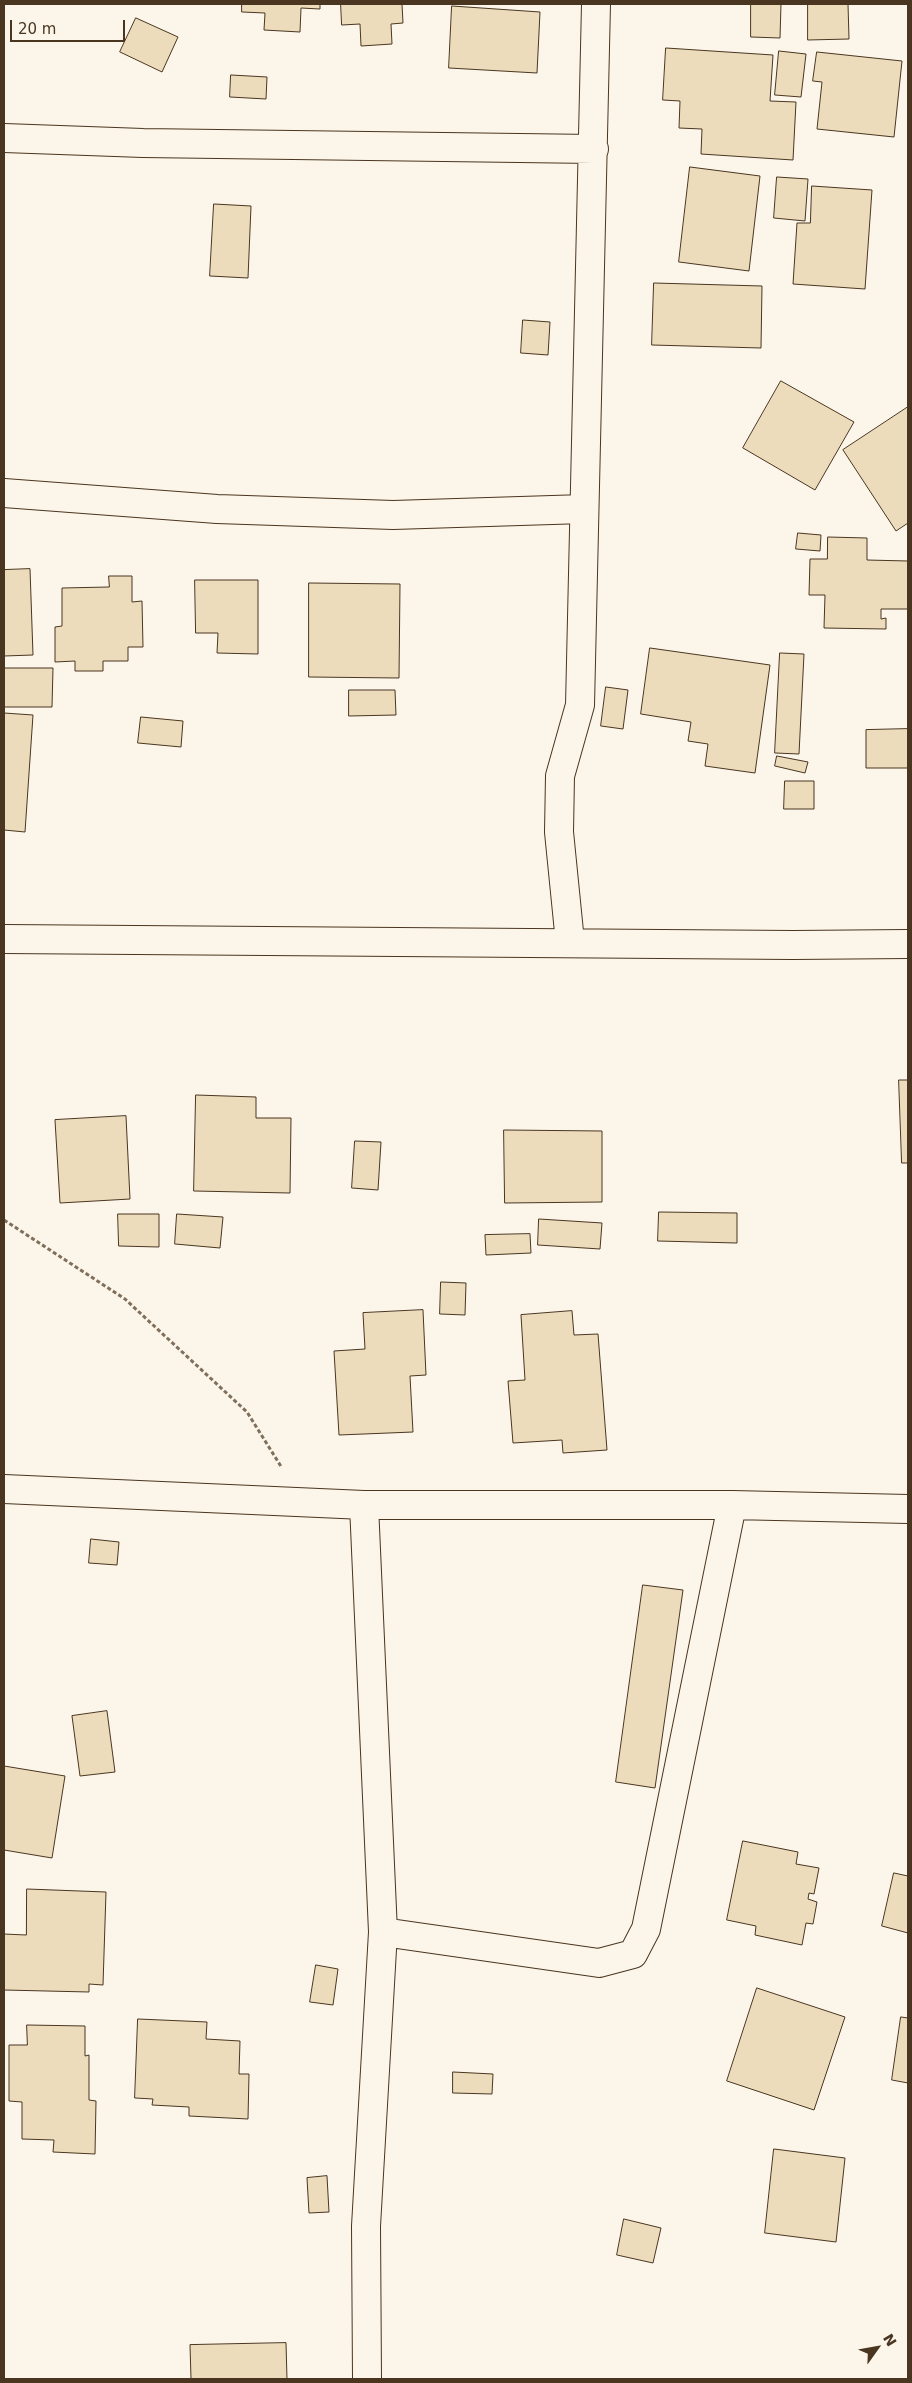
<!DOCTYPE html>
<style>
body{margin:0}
#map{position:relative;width:912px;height:2383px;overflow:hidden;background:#fbf6e9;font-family:"DejaVu Sans",sans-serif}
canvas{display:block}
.frame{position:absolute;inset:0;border:5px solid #4a3520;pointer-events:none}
.north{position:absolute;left:852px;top:2323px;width:50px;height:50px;-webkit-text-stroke:4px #fbf6e9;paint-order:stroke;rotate:58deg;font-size:14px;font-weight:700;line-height:20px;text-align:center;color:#4a3520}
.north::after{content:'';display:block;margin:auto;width:18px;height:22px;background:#4a3520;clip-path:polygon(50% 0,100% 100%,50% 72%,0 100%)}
.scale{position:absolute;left:10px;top:20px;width:115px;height:22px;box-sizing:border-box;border:2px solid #4a3520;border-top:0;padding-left:6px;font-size:15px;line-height:18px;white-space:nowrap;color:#4a3520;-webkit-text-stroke:4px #fbf6e9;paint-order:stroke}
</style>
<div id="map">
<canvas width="912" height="2383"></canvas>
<div class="frame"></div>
<div class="north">N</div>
<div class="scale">20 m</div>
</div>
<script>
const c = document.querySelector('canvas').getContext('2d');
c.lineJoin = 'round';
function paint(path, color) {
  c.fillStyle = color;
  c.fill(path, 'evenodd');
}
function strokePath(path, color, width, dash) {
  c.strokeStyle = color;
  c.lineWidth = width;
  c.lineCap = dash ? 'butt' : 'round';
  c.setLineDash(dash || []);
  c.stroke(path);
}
const building = new Path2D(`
 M242,4H320V9L301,8L300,32L264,30L265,13L242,12Z
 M341,4H402L403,23L391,24L392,44L361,46L360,24L342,25Z
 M751,4H781L780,38L751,37Z
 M808,4H848L849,39L808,40Z
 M452,6L540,12L537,73L449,68Z
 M136,18L178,37L162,72L120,52Z
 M666,48L773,55L770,101L796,102L793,160L701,154L702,129L679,128L680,101L663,100Z
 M779,51L806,54L801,97L775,95Z
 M817,52L902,61L894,137L817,129L822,82L813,81Z
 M231,75L267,77L266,99L230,97Z
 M690,167L760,176L749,271L679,262Z
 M777,177L808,179L805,221L774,218Z
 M812,186L872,190L865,289L793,284L797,223H810Z
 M214,204L251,206L248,278L210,276Z
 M654,283L762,286L761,348L652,345Z
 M523,320L550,322L548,355L521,353Z
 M781,381L854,422L815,490L743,448Z
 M908,407V523L896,531L843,450Z
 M798,533L821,535L820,551L796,549Z
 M828,537L867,538V560L908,561V609H881V619L886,618V629L824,628L825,595H809L810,559H827Z
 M30,569L33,655L4,656V570Z
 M109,576H132V602L142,601L143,647H128V661H103V671H75V661L55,662V627L62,626V588L109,587Z
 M195,580H258V654L217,653L218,633H196Z
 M309,583L400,584L399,678L309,677Z
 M650,648L770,665L755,773L705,766L708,744L688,741L691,722L641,714Z
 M780,653L804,654L799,754L775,753Z
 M4,668H53L52,707H4Z
 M606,687L628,690L623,729L601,726Z
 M349,690H395L396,715L349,716Z
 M4,713L33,715L25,832L4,830Z
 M141,717L183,721L181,747L138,743Z
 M908,729V768H866V730Z
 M777,756L808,762L805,773L775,766Z
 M785,781H814V809H784Z
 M899,1080H908V1163H902Z
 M196,1095L256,1097V1118H291L290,1193L194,1191Z
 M126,1116L130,1199L60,1203L55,1120Z
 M504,1130L602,1131V1202L505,1203Z
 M355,1141L381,1142L378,1190L352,1188Z
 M659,1212L737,1213V1243L658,1241Z
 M118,1214H159V1247L119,1246Z
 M177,1214L223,1217L220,1248L175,1244Z
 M539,1219L602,1223L600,1249L538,1245Z
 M530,1234L531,1253L486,1255L485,1235Z
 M441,1282L466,1283L465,1315L440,1314Z
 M423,1310L426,1375L410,1376L413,1432L339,1435L334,1351L365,1349L363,1313Z
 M572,1311L574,1335L598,1334L607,1450L563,1453L562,1440L513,1443L508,1381L525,1380L521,1315Z
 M91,1539L119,1542L117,1565L89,1563Z
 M643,1585L683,1590L655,1788L616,1782Z
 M107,1711L115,1772L80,1776L72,1716Z
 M4,1766L65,1776L52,1858L4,1850Z
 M743,1841L798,1852L796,1864L819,1868L814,1894L809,1893L808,1899L817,1902L813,1924L806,1923L802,1945L755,1935L756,1926L727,1920Z
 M894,1873L908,1876V1933L882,1926Z
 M27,1889L106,1892L103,1985L89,1984V1992L4,1990V1934L26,1935Z
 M316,1965L338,1969L333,2005L310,2002Z
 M757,1988L845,2017L814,2110L727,2081Z
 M901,2017L908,2018V2083L892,2080Z
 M138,2019L207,2022L206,2039L240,2041L239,2074H249L248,2119L189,2116V2107L152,2105L153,2099L135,2098Z
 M27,2025L85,2026V2056L89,2055V2100L96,2101L95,2154L53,2152L54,2140L22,2139V2102L9,2101V2045H27Z
 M453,2072L493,2074L492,2094L453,2093Z
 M774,2149L845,2158L836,2242L765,2233Z
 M327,2176L329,2212L309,2213L307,2178Z
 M624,2219L661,2228L653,2263L617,2255Z
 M286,2343L287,2379H191L190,2345Z`);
paint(building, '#ecdcbc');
strokePath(building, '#4a3520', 1);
const minor = new Path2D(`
 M4,138L143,143L594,149
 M4,493L217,509L393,515L584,509
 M4,939L793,945L908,944
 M570,942L559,832L560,776L580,705L596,4
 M4,1489L364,1505H732L908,1509
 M364,1505L383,1932L366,2226L367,2379
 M383,1932L599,1963L633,1954L646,1929L732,1505`);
strokePath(minor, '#4a3520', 30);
strokePath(new Path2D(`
 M4,1220L125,1299L247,1412L282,1468`), '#7f6f5c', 3, [4, 2.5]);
strokePath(minor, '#fbf6e9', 28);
</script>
